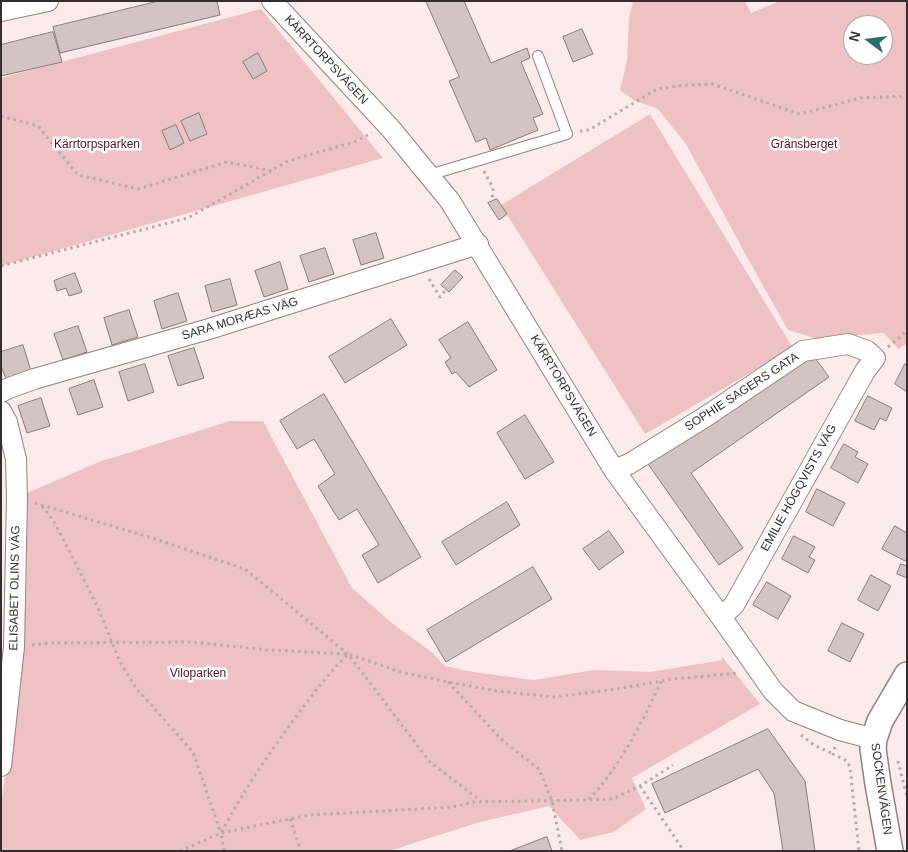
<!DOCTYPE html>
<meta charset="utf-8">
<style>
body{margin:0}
#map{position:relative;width:908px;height:852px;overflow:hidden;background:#fdebeb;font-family:Arial,sans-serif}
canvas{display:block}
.frame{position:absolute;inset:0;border:2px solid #342e2e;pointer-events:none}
.north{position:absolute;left:843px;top:15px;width:50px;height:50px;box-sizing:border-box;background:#fff;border:1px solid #aeabab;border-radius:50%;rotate:285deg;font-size:14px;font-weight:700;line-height:20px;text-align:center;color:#342e2e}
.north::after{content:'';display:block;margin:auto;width:18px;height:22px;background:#267170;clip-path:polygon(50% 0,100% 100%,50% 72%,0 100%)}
</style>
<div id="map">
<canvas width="908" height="852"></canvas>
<div class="frame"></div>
<div class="north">N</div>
</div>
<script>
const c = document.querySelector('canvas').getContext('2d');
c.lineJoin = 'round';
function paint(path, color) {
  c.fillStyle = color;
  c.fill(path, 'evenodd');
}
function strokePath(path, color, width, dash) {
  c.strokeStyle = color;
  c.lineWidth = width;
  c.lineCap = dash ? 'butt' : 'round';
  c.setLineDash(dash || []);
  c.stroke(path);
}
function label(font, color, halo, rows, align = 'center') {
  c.font = font + ' Arial,sans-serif';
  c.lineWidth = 5;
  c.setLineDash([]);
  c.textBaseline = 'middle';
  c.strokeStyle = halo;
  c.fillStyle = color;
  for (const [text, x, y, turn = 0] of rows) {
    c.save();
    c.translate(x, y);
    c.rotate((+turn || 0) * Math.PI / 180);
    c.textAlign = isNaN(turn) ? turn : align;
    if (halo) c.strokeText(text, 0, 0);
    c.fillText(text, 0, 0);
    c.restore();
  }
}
paint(new Path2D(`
 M633,1H745L751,13L780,1H907V344L898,349L884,333L858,335L821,340L788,330L748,259L686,144L658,109L635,101L620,90L627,61L629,18ZM853,25H883V55H853Z
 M261,9L383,158L1,266V78Z
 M650,114L793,348L645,434L501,205Z
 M230,421H263L352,588L393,624L433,653L445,666L473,672L534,680L594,670L650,672L723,660L720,654L760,704L632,778L646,809L614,832L580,840L549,806L480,822L389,851H1V802L17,707L24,631L27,564V493L99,462Z`), '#eec2c3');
const building = new Path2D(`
 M159,1H217L220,15L60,53L53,27Z
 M426,1H464L491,63L527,48L530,58L521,62L543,114L533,118L538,130L490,150L486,138L476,142L449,81L459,77Z
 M582,29L593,54L573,62L563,37Z
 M53,32L62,62L1,76V45Z
 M258,53L267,71L253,79L243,62Z
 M199,113L207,134L190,141L181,121Z
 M176,125L184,143L170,150L162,131Z
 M497,199L507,214L499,220L488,203Z
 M376,233L384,258L361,265L353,240Z
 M325,248L334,274L309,282L300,256Z
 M280,262L288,289L264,297L255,271Z
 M455,270L463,277L449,292L441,285Z
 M75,273L82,292L69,296L66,288L57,291L54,281Z
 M230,279L237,305L212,312L205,286Z
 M178,293L187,321L162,329L154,301Z
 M129,310L138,337L112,345L104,318Z
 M391,319L407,345L345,383L329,357Z
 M468,322L497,370L469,387L456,372L452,374L445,362L451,358L439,340Z
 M78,326L87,352L63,360L54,334Z
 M23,345L31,371L6,379L1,366V352Z
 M194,348L204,378L178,386L168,356Z
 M810,351L829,377L691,473L743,548L719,565L648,464Z
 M145,364L154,392L128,401L119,372Z
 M905,364L907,365V392L895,384Z
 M94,380L103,407L78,415L69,389Z
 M324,394L421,557L378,583L362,555L379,545L357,509L339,520L318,486L335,474L314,439L297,449L280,421Z
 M868,396L892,408L886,421L880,418L874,430L855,421Z
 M41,398L50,426L27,433L18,406Z
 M525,415L554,462L525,479L497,433Z
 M844,444L858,452L855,457L868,464L858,483L831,468Z
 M817,489L845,503L833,526L806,512Z
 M507,502L520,525L456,565L442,542Z
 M895,526L907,533V558L905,561L882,549Z
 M609,531L624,552L599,570L583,549Z
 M794,536L815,547L809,557L815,560L808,573L782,559Z
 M901,564L907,566V578L897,574Z
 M533,567L552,599L446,662L427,630Z
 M871,575L891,586L878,611L858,600Z
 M767,582L791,596L778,619L753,605Z
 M842,623L864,634L850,662L828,651Z
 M768,729L805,781L815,851H783L774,793L758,769L665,813L652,784Z
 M547,837L552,851H510Z`);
paint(building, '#d3c3c3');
strokePath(building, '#897a7a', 1);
const service = new Path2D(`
 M429,175L567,134L538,56`);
const minor = new Path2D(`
 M272,1L391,129L450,201L614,470L721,617L773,691L793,711L840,730L874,739
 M1,11L48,1
 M1,392L9,388L34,379L209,329L478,244
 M1,411L7,422L16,459L17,497L14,647L1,766
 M614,470L629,464L705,417L803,351L848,344L867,351L875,358L865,371L734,605L721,617`);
const tertiary = new Path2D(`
 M890,851L878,784L873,749L874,739L880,721L907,675`);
strokePath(service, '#918282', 12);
strokePath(minor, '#918282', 22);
strokePath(tertiary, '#918282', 28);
strokePath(new Path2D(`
 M1,116L38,126L78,175L138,189L227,162L272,171
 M580,131L589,130L657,89L685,85L712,84L800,114L860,98L907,96
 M484,171L493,188L492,201
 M1,266L188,218L288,161L354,142L372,133
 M429,279L440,297L446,289
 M888,347L907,331
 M35,503L149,537L245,569L348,654L430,762L481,801
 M42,506L54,522L73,558L98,608L120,662L137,689L193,752L221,833
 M32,645L49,643L190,642L269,650L348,654L401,672L448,682L497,691L554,697L617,689L673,679L739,673
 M448,682L503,741L539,769L552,801L562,851
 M801,735L814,745L833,754
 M835,747L833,754L847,761L850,767L859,851
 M898,761L907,797
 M640,786L684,851
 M590,800L612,799L640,786L673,765
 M290,819L301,851
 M180,851L221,833L309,815L453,807L473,802L589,800C622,763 640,726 661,682
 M224,851L221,833C243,792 268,754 296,717C312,695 328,674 347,655`), '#b8aaaa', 3, [2.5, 4]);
strokePath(service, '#fff', 10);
strokePath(minor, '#fff', 20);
strokePath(tertiary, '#fff', 25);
label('12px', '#342e2e', '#fff', [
 ["KÄRRTORPSVÄGEN",326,60,47],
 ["SARA MORÆAS VÄG",240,319,-17],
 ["KÄRRTORPSVÄGEN",563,386,59],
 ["SOPHIE SAGERS GATA",742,392,-33],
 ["EMILIE HÖGQVISTS VÄG",799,488,-61],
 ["ELISABET OLINS VÄG",15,588,-89],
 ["SOCKENVÄGEN",881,789,82]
]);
label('12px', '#5b111c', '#fff', [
 ["Kärrtorpsparken",97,145],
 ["Gränsberget",804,145],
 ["Viloparken",198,674]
]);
</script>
